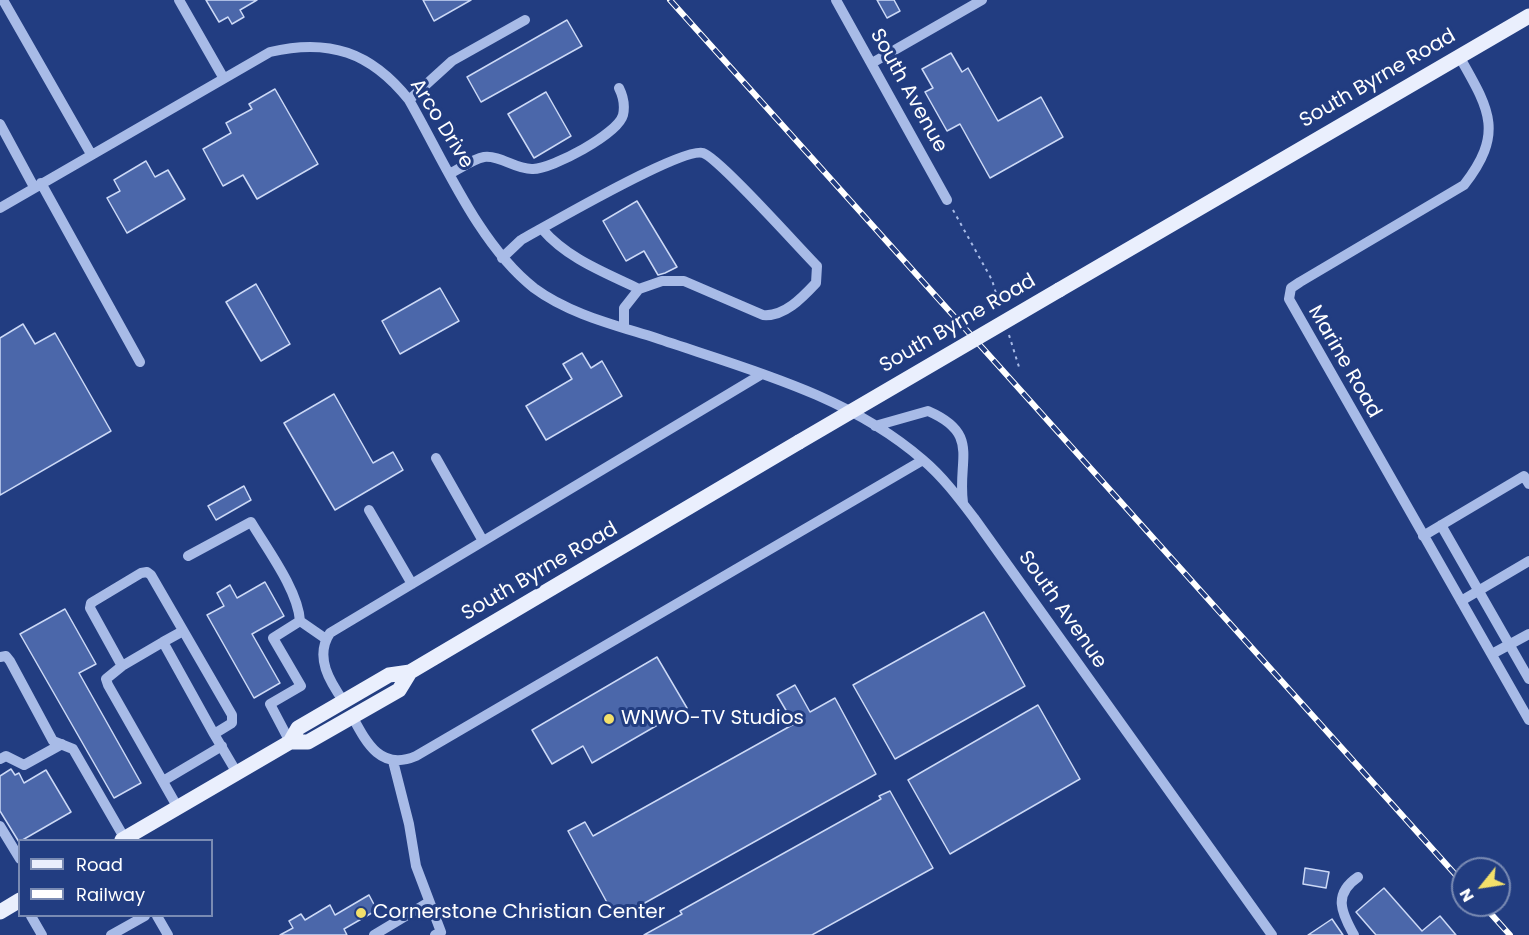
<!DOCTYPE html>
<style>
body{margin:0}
#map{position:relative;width:1529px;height:935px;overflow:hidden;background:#223d81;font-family:Poppins,sans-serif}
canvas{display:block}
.legend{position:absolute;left:18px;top:839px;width:195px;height:78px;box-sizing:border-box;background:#223d81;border:2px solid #7a8bb3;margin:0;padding:8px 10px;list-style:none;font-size:18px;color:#fff}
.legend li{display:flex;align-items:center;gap:12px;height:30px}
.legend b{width:30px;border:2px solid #7a8bb3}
.north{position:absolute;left:1451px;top:857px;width:60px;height:60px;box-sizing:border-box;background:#223d81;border:2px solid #7a8bb3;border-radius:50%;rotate:240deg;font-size:16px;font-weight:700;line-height:24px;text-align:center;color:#fff}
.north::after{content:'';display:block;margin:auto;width:21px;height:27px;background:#f3e06a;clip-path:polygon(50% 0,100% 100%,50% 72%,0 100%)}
</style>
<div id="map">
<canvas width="1529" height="935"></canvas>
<ul class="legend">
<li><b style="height:8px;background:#eaeffd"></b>Road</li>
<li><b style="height:8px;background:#fff"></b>Railway</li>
</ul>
<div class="north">N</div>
</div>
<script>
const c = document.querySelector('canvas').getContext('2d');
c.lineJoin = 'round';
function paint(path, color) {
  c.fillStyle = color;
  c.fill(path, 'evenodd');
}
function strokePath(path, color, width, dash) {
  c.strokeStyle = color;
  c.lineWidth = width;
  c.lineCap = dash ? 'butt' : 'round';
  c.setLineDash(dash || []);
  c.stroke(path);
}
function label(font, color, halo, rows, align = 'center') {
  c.font = font + ' Poppins,sans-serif';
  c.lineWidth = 6;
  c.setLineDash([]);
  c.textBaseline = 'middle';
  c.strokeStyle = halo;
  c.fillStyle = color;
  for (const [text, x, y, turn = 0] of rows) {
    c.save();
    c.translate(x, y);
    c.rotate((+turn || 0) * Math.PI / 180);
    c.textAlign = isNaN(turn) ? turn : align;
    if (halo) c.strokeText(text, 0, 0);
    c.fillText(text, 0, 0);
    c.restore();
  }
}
const building = new Path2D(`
 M206,0H257L240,10L244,17L232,24L228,17L219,22Z
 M423,0H471L434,21Z
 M877,0H894L900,11L887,18Z
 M567,20L582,46L481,102L467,77Z
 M951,53L962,72L968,68L998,121L1041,97L1063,137L990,178L960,124L947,131L925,92L933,88L922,69Z
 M275,89L318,164L257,199L243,175L223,186L203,149L231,133L226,123L252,109L249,104Z
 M546,92L571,136L534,158L508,114Z
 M146,161L155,177L168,170L185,199L127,233L107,198L120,191L114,180Z
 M637,201L677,267L665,273L658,275L644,251L626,261L603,221Z
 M256,284L290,344L261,361L226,302Z
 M440,288L459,321L400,354L382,321Z
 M23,324L35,344L55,333L111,431L0,495V338Z
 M582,353L591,368L602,361L622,396L546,440L526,406L572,379L563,364Z
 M334,394L373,463L393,452L403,470L335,510L284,423Z
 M244,486L251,500L216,520L208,506Z
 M265,582L284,616L252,634L280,683L254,698L207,615L224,606L217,593L230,585L237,598Z
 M65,609L96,664L79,673L141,783L114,798L20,634Z
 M984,612L1025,686L895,759L853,685Z
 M657,657L687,708L592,763L583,746L552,764L532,730Z
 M795,685L810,712L835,698L876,774L616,919L568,831L585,822L593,836L794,724L777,695Z
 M1038,705L1080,779L950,854L908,780Z
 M11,769L15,775L19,773L24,783L46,770L71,812L19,842L0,811V776Z
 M890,791L933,868L812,935H644L682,914L680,911L881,799L879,796Z
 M1305,868L1329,872L1326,888L1303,884Z
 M1384,888L1422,931L1440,916L1456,935H1376L1356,912Z
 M369,895L377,910L344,929L347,935H280L293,928L289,921L301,914L305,920L330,905L335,915Z
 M1332,919L1343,935H1308Z`);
paint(building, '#4b67aa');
strokePath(building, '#ccd9f6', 1.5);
strokePath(new Path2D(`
 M953,210L992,280L1001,310
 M1009,335L1019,367`), '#a8bbe7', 2, [3, 4.5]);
strokePath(new Path2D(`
 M3,0L91,154
 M179,0L223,77
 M836,0L947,200
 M1459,56C1489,109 1505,132 1464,185L1300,282L1291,288L1289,299L1529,720
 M872,63L982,0
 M409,100L452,61L525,20
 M0,124L34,187
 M451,173C461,168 473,159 484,157C501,155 516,170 533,169C552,169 618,134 623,115C625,106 623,96 619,88
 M41,183L140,362
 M0,208L270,52C329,38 371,52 409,100C444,161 479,245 534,288C569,314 615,325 656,338C747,369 849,395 923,460C942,476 958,497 974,518L1272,935
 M542,229C568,259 604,272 639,289L624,308V328
 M502,258L521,240C548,225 682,147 703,153C719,158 799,248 817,266L816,283C802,298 784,317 763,315L684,281H662L639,289
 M875,426L928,411C981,434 957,459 963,503
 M436,458L483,541
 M369,510L412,584
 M1441,525L1529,679
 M1423,536L1524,476L1529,484
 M188,556L251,522C267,549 298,590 300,621
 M1461,601L1529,561
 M163,642L183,631
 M1492,654L1529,634
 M0,657L6,656L10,661L53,741L73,749L125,839
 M122,666L163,642L214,734
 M344,702C330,682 314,657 330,633L762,374
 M352,716C367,744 381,771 416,756L923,460
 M290,742L270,704L301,686L273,638L300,621L326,639
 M0,759L6,756L24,765L62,744
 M393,761L409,824L416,866L441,932L435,935
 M163,781L222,746
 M178,808L108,685L106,679L122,666L90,608L91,603L141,573L147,572L151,575L232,715V723L214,734L237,773
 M0,826L20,859
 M31,916L42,935
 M157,916L168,935
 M111,935L145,916
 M374,935L429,902
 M1354,935C1341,912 1333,894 1358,877`), '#a8bbe7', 10);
strokePath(new Path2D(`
 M1059,290L1529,16
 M290,742H308L399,690L410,672
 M122,840L290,742L298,728L389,675L410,672L799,442
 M0,912L20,900`), '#eaeffd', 15);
const rail = new Path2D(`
 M670,0L1463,883
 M1483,905L1510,935`);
strokePath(rail, '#fff', 6);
strokePath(rail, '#223d81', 4, [11]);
strokePath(new Path2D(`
 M799,442L1059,290`), '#eaeffd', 15);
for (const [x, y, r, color] of [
 [609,719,6,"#f3e06a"],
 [361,913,6,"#f3e06a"]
]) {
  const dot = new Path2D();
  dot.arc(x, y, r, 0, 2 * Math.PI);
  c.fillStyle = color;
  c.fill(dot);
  strokePath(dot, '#223d81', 2);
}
label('20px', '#fff', '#223d81', [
 ["South Byrne Road",1378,79,-30],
 ["South Avenue",908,91,61],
 ["Arco Drive",441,124,58],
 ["South Byrne Road",958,324,-30],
 ["Marine Road",1344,362,60],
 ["South Byrne Road",540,572,-30],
 ["South Avenue",1062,610,55]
]);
label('20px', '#fff', '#223d81', [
 ["WNWO-TV Studios",621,719],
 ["Cornerstone Christian Center",373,913]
], 'left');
</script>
